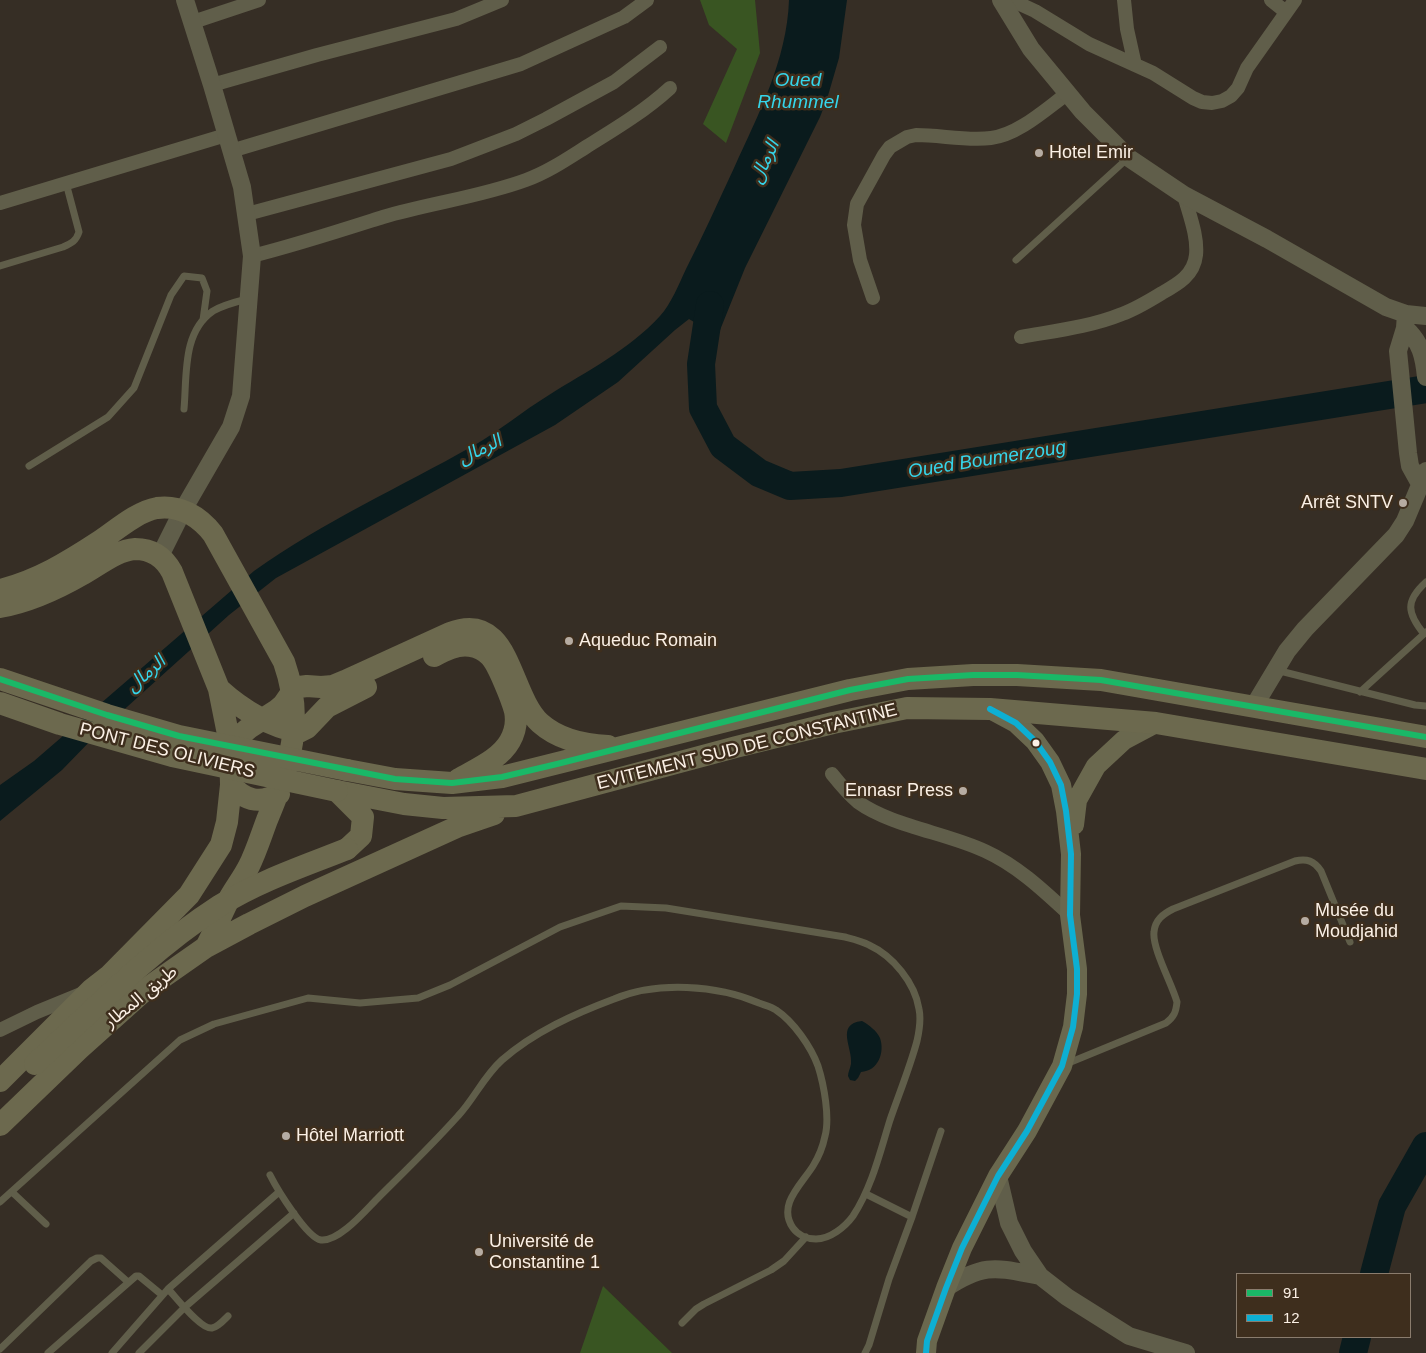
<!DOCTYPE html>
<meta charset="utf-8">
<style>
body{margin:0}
#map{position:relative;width:1426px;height:1353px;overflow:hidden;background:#362e25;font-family:Helvetica,sans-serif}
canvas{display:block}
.legend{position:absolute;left:1236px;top:1273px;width:175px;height:65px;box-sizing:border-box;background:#3e2e1d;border:1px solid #8a7c6d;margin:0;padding:6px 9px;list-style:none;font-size:15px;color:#fbf0e5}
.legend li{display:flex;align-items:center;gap:10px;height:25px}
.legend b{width:25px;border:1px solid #8a7c6d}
</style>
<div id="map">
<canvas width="1426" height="1353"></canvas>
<ul class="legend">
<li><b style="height:6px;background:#1ab867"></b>91</li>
<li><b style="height:6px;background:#0dafd3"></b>12</li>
</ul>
</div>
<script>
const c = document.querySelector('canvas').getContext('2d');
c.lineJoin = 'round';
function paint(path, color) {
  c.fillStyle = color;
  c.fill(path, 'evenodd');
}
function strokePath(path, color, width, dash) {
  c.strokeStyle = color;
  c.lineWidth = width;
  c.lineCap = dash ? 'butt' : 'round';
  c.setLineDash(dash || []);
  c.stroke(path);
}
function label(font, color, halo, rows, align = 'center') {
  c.font = font + ' Helvetica,"Noto Sans Arabic",sans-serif';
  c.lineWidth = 5;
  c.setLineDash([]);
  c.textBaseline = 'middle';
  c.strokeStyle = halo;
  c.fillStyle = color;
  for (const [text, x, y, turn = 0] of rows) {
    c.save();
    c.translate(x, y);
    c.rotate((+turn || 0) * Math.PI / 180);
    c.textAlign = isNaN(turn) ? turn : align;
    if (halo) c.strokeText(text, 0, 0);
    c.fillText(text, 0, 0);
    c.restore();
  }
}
paint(new Path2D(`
 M700,0H755L760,53L726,143L703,124L737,49L709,25Z
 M603,1286L672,1353H580Z`), '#395522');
paint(new Path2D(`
 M789,0H847L839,58L827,99L820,117L745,268L714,345L696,339L699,325L689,319L675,330L618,382L555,425L276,578L229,615L97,734L62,770L0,821V785L34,761L254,571C323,522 400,487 473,446C499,431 523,411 549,395C587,371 629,350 660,316C671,304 679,284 686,269C703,236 718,202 734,168C758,115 787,60 789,0Z
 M862,1021C869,1025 877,1031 880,1038C885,1053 878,1071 861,1072L858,1078L855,1081L850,1080L848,1076C848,1072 850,1069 851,1064C853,1048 835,1024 862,1021Z`), '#0a1b1d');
strokePath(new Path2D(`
 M710,305L701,364L703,408L723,446L759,473L790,486L841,483L1426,389
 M1374,1274L1392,1206L1426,1146
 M1353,1353L1357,1337`), '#0a1b1d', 28);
strokePath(new Path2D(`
 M1016,260L1128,158
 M0,266L63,247C72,243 76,241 79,232L66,183
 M184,409C187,376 182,332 213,311C223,305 235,302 247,299
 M29,466L108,417L134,388L171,295L184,276L202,278L207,291L203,320
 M1424,634C1407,613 1405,601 1426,582
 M1276,670L1415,705L1426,706
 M1360,692L1426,632
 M1066,1064L1166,1023C1174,1017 1176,1012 1177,1002C1172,984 1152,948 1154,932C1155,920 1163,914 1173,909L1295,861C1307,858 1314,861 1321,871L1350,942
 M12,1192L46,1224
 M866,1194L912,1217
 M0,1202L180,1040L214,1024L308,998L360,1003L418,998L450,985L560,927L621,906L666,908L845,937C853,939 862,941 869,945C893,956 915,983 919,1009C921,1018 919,1032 917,1041C910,1067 899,1094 890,1120C880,1152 872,1187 853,1216C845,1227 830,1239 816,1239C807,1239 798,1235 793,1228C777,1205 801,1185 813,1166C818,1158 823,1146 825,1136C830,1118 824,1085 818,1066C811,1047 794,1022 776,1010C772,1007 764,1005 759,1003C717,985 657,981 614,999C574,1014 534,1032 502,1060C484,1076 474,1099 458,1116C432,1145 404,1172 377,1199C365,1211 339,1242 321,1240C307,1238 277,1189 270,1175
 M168,1289C176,1297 201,1330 212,1328C218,1327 224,1320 228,1316
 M682,1323L696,1309L704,1304L771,1270L784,1261L806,1237
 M0,1349L91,1261L97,1258H101L128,1282
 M48,1353L136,1276H139L162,1295
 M112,1353L168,1289L279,1192
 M139,1353L185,1307L294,1213
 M865,1353L869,1345L889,1279L912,1217L941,1131`), '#605e4a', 7);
strokePath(new Path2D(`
 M1011,0L1035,11L1089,44L1153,73L1193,98L1202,102L1212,103L1222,101L1231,96L1238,88L1247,68L1295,0
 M1124,0L1127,29L1135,65
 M1271,0L1286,12
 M193,22L259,0
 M212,85L317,55L456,19L502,0
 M231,151L521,64L624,17L647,0
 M0,203L226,135
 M247,214L451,159L516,134L546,119L614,82L660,47
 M252,256C296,245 339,231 383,217C430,203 480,197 526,180C548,172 567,159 586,147C615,129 645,111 670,88
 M873,298L860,260L854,225L857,204L884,155L890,147L907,137L916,135C941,135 966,141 991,138C1018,135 1046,109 1068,93
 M1021,337C1054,331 1090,327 1122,314C1136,309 1149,301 1162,293C1178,284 1194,275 1196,255C1198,236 1189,214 1184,195
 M832,774C840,784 848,794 858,802C891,826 947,833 985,851C1018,866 1044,891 1070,915
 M0,1030L37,1012L81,994`), '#605e4a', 14);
strokePath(new Path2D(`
 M1001,0L1031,49L1083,112L1129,158L1184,195L1267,239L1386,307L1406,314L1426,316
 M1406,314L1405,328L1398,351L1408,453L1410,466L1420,484
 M1405,328C1421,342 1424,357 1426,377
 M160,556L183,510L231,427L241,396L252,256L242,187L212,85L185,0
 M1254,706L1287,651L1305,629L1396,535L1405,521L1426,471
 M998,1176L1009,1223L1023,1251L1040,1276L1067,1297L1129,1336L1186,1353
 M946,1288C985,1262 997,1268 1040,1276`), '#605e4a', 18);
strokePath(new Path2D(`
 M1074,825L1077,800L1096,766L1124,740L1156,723
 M926,1353L927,1341L946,1288L962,1248L998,1176L1027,1131L1062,1066L1073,1027L1077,994V969L1070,915L1071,854L1066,811L1061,785L1050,762L1035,741L1016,723L990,709`), '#6a684e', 20);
strokePath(new Path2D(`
 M0,590C37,581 68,562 100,541C115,531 138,511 157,508C180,505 199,516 213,534L284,662C305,722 290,765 267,820C261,836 256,852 249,866C243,878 235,888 229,899C221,915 214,932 206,947
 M0,607C29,602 57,589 83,574C98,566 117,550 135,549C152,549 164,557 172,572L219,689L230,744L231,785L227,822L221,845L189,895L109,976L91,990L0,1081
 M434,656C445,650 457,644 470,646C477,647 485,651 490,656C498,664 512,700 515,711C517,721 515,732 510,741C500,759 476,769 459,779
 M219,689C241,709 269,726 299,732L307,728L327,707L366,687
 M230,744L249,728L277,710L283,705L292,692L299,687L307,686L321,687L333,686L345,681L450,633C511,610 508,693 540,723C558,739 584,745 608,746
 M347,770L395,779L452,783L502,777L850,690L908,679L973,675H1017L1101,680L1426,737
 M231,785C245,801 260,804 279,794
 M337,791L404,804L443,808L516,806L736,747L833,723L907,708L990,709L1156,723L1426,769
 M337,791L363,817L361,836L347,849
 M0,1125L79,1049L146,989L206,947L249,924L305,896L459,826L494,814`), '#6c694e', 22);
strokePath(new Path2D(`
 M0,679L107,715L179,736L347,770
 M0,703L60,724L172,756L337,791
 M35,1064C94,1009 151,950 219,906C259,881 304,866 347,849`), '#6c694e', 22);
strokePath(new Path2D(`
 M0,679L107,715L179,736L395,779L452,783L502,777L557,764L850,690L908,679L973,675H1017L1101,680L1426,737`), '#1ab867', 6);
strokePath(new Path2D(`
 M926,1353L927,1341L946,1288L962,1248L998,1176L1027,1131L1062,1066L1073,1027L1077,994V969L1070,915L1071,854L1066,811L1061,785L1050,762L1035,741L1016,723L990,709`), '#0dafd3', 6);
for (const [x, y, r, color] of [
 [1039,153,5,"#b6aca2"],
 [1403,503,5,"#b6aca2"],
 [569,641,5,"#b6aca2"],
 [1036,743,4.5,"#fbf0e5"],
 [963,791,5,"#b6aca2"],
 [1305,921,5,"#b6aca2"],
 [286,1136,5,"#b6aca2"],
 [479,1252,5,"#b6aca2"]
]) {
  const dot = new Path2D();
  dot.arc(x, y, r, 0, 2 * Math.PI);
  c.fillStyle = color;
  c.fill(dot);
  strokePath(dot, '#3e2e1d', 2);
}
label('18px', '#fbf0e5', '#3e2e1d', [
 ["Hotel Emir",1049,153],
 ["Arrêt SNTV",1393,503,"right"],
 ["Aqueduc Romain",579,641],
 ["Ennasr Press",953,791,"right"],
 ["Musée du",1315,911],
 ["Moudjahid",1315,932],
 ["Hôtel Marriott",296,1136],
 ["Université de",489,1242],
 ["Constantine 1",489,1263]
], 'left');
label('18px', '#fbf0e5', '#3e2e1d', [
 ["EVITEMENT SUD DE CONSTANTINE",747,747,-14],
 ["PONT DES OLIVIERS",167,751,14],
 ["طريق المطار",141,997,-39]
]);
label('italic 19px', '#35d5ea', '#3e2e1d', [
 ["Oued",798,81],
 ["Rhummel",798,103],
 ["الرمال",765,162,-65],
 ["الرمال",480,450,-26],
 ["Oued Boumerzoug",987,460,-9],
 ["الرمال",146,674,-41]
]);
</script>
